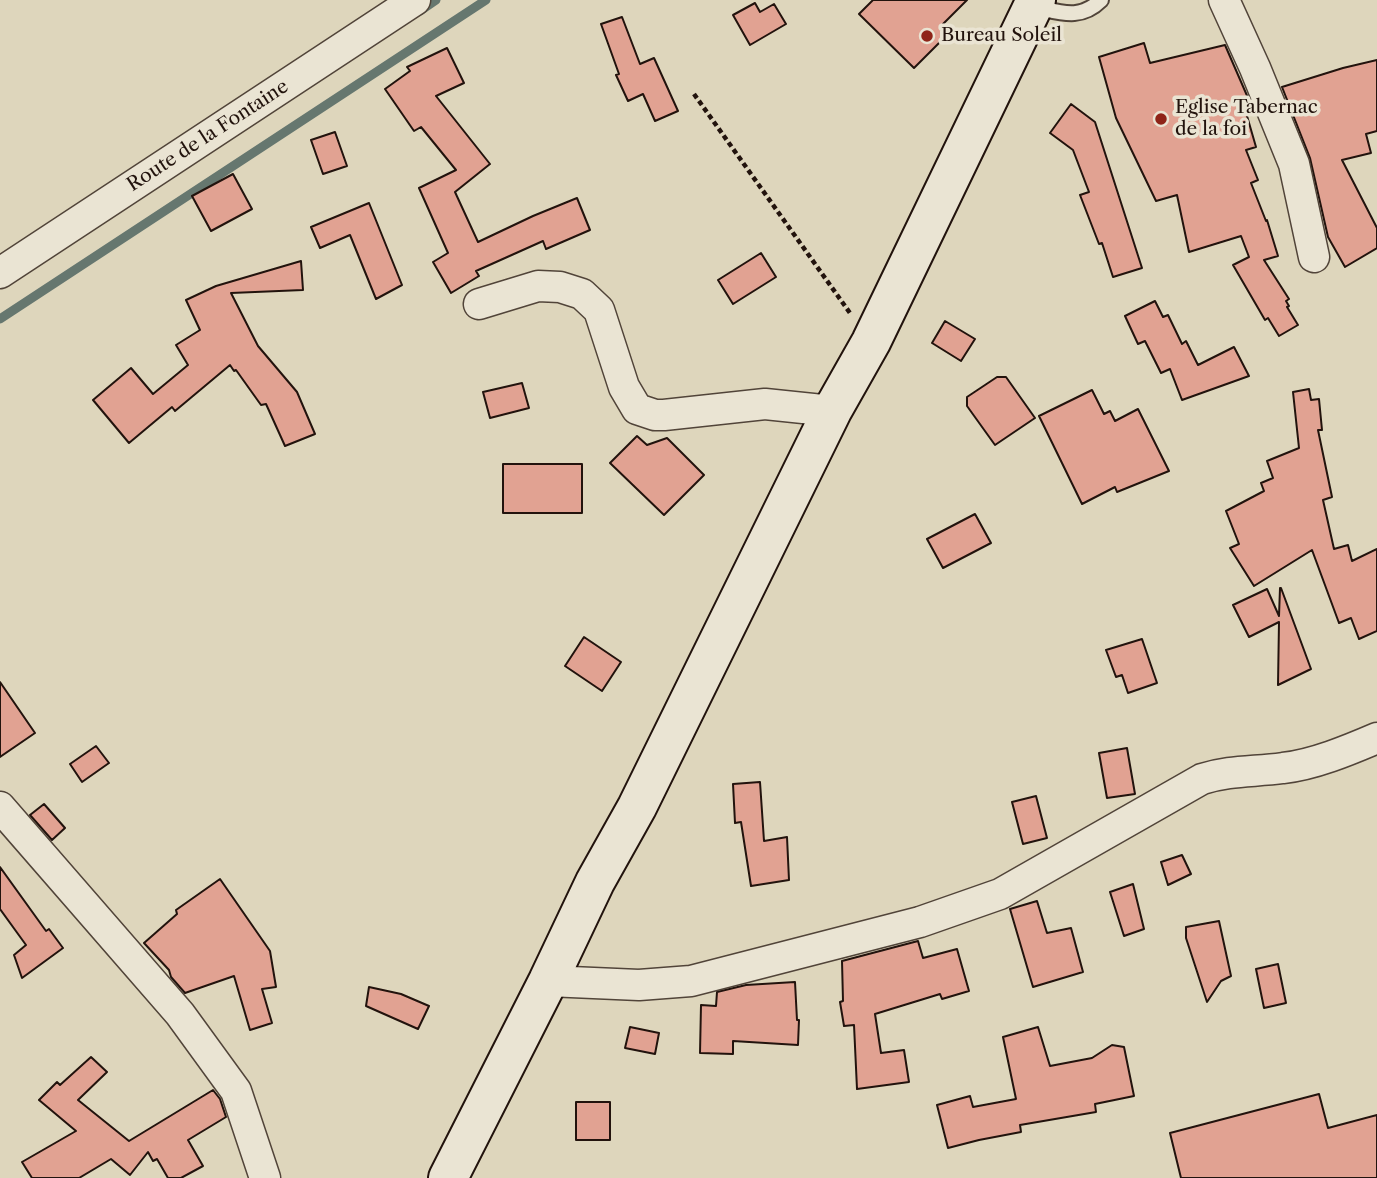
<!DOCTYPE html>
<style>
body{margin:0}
canvas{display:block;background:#ded6bc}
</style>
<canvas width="1377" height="1178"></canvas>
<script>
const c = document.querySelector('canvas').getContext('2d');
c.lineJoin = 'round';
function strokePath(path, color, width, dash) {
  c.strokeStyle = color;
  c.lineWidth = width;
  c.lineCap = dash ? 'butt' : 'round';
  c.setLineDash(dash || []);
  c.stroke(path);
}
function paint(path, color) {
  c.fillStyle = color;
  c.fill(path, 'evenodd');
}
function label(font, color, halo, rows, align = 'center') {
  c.font = font + ' "Libre Caslon Text",serif';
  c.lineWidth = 7;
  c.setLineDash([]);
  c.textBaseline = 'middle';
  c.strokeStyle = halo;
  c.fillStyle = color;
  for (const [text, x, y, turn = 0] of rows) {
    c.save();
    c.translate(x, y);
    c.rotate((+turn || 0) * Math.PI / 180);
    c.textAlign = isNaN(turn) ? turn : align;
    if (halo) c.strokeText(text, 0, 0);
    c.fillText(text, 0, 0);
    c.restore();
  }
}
strokePath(new Path2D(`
 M420,11L436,0
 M0,319L486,0`), '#66776f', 9);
const building = new Path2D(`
 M873,0H967L943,24L951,31L914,68L859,14Z
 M755,3L760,12L774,4L786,24L750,45L733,15Z
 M622,17L640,64L654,58L678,111L655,121L643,94L628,101L616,75L619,74L601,24Z
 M1144,43L1150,63L1225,45L1255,114L1250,107L1245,109L1256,147L1246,150L1258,180L1251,183L1266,221L1267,220L1278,256L1264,260L1289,299L1286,301L1289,306L1287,307L1298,325L1279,336L1268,318L1265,320L1233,265L1249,257L1241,236L1189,252L1177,195L1156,201L1116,118L1099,57Z
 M447,48L464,83L436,96L490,164L455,192L478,242L533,216L577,198L590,230L546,249L543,241L476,271L479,276L451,293L433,262L448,253L419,188L456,170L421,127L414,131L385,89L410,71L407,67Z
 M1377,60V131L1366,134L1371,153L1342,160L1377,228V248L1345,267L1328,237L1310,158L1282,87L1343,68Z
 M1071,104L1095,122L1142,268L1113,277L1102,243L1099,244L1080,195L1089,192L1073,150L1050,133Z
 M335,132L347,166L323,174L311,140Z
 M233,174L252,209L211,231L192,196Z
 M369,203L402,285L376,299L350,235L320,248L311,227Z
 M761,253L776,277L733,304L718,280Z
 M301,261L303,290L231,293L258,346L297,392L315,434L285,446L266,404L261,405L236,370L234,371L230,365L175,411L172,407L129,443L93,400L131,368L153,394L188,365L176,345L200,330L186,300L216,286Z
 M1155,301L1163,317L1168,315L1182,344L1186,341L1198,365L1234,347L1249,376L1182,400L1170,369L1161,373L1145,341L1138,344L1125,316Z
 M945,321L975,339L961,361L932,343Z
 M997,377H1006L1035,418L995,445L967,406V397Z
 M522,383L529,408L490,418L483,392Z
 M1309,389L1311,400L1319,399L1322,430H1318L1332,497L1323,500L1334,549L1348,545L1352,561L1377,549V631L1359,639L1351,618L1339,623L1312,550L1254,586L1230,548L1239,544L1226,511L1264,491L1261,483L1273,478L1267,461L1299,448L1293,392Z
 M1092,390L1104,414L1110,411L1115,421L1138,409L1169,471L1117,492L1115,487L1082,504L1039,416Z
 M637,436L647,445L667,438L704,475L664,515L610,463Z
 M503,464H582V513H503Z
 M975,514L991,543L943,568L927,539Z
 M1280,588H1281L1311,669L1278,685L1279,622L1249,637L1233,605L1267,589L1279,616Z
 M584,637L621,662L602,691L565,666Z
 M1142,639L1157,683L1128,693L1122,675L1116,677L1106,650Z
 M0,682L35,733L0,757Z
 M96,746L109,763L82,782L70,764Z
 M1127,748L1135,794L1107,798L1099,753Z
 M760,782L764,841L787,837L789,880L751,886L741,822L735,823L733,784Z
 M1036,796L1047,838L1023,844L1012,802Z
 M44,804L65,828L52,840L30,815Z
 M1182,855L1191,874L1168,885L1161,862Z
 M0,867L46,931L49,929L63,948L22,978L14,955L26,945L0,909Z
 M220,879L270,951L276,987L262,989L272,1023L250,1030L234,976L185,993L171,977L169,970L144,943L177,914L176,910Z
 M1133,884L1144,929L1124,936L1110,892Z
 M1037,901L1047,933L1071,928L1083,972L1033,987L1010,909Z
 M1219,921L1231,976L1221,981L1207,1002L1186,938V927Z
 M918,941L923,958L957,949L969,991L942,999L940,994L875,1014L881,1053L904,1050L909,1082L857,1089L854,1025L844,1026L840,1002L843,1001L842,961Z
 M1278,964L1286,1003L1264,1008L1256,969Z
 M795,982L797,1020H799L798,1045L733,1041V1054L700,1053L701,1005L716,1006L717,992L746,985Z
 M369,987L401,994L429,1006L418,1029L366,1006Z
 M630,1027L659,1033L655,1054L625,1048Z
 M1038,1027L1050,1066L1092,1058L1112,1045L1124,1047L1134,1096L1095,1104L1096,1112L1020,1125L1021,1132L979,1140L948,1148L937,1105L970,1096L973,1107L1016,1099L1003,1037Z
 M91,1057L107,1072L78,1100L129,1141L213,1090L220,1099L226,1117L188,1140L203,1166L181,1178H168L157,1159L153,1161L148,1152L130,1175L111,1159L79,1178H32L22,1162L76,1131L39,1100L57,1082L60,1085Z
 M1319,1094L1328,1128L1377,1115V1178H1181L1170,1133Z
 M576,1102H610V1140H576Z`);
paint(building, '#e1a292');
strokePath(building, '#22130d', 2);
const lane = new Path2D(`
 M1034,7C1060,12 1080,21 1101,0`);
const street = new Path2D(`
 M1224,0L1255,68L1294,164L1314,257
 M0,273L415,0
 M479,304L538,286L560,287L582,294L599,310L624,387L637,409L655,415H664L765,404L832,411
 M0,807L180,1014L236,1091L265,1178
 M548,981L639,985L691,981L920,922L1000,894L1202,779C1230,770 1254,772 1283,768C1313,765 1349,750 1377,738`);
const secondary = new Path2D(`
 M448,1178L548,981L595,882L637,807L832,411L871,342L1036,0`);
strokePath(lane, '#514439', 18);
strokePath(street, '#514439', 33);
strokePath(secondary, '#22130d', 42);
strokePath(new Path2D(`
 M694,94L850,313`), '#22130d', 4.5, [5, 3.5]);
strokePath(lane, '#eae4d3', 14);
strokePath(street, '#eae4d3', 30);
strokePath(secondary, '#eae4d3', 38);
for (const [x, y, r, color] of [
 [927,36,7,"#8f2418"],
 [1161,119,7,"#8f2418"]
]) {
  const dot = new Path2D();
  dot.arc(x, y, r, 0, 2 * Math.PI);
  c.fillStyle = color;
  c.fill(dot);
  strokePath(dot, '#eae4d3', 2.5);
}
label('19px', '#22130d', '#eae4d3', [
 ["Bureau Soleil",941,36],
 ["Eglise Tabernac",1175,108],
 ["de la foi",1175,130]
], 'left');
label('19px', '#22130d', '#eae4d3', [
 ["Route de la Fontaine",208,136,-33]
]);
</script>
